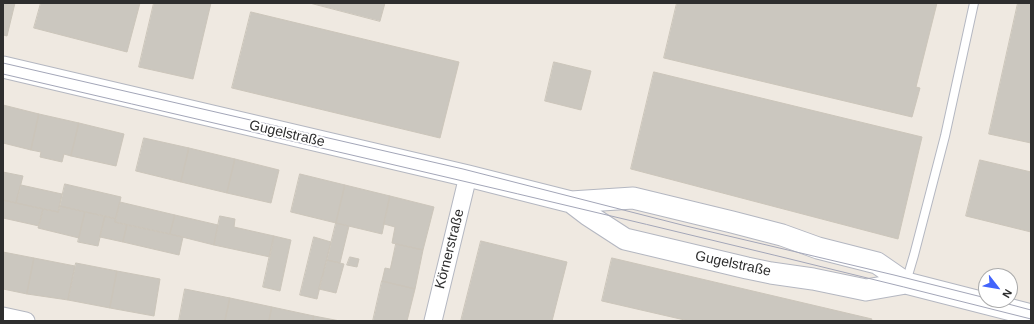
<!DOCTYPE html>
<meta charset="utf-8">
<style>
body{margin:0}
#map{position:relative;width:1034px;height:324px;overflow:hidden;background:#efe9e1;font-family:Arial,sans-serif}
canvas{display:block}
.frame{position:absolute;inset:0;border:4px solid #2e2e2e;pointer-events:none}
.north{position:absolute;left:978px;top:268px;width:40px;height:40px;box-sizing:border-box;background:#fff;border:1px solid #ababab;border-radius:50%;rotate:121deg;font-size:11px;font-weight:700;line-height:16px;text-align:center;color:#2e2e2e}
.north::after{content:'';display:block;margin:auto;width:14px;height:18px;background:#4264fb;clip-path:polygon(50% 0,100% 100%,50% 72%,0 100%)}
</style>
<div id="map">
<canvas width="1034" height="324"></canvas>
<div class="frame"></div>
<div class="north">N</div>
</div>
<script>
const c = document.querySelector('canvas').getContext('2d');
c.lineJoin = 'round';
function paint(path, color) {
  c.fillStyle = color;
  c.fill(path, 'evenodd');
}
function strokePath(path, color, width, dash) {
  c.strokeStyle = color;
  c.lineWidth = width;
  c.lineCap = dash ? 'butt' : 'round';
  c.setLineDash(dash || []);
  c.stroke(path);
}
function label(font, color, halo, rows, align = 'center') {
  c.font = font + ' Arial,sans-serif';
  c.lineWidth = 4;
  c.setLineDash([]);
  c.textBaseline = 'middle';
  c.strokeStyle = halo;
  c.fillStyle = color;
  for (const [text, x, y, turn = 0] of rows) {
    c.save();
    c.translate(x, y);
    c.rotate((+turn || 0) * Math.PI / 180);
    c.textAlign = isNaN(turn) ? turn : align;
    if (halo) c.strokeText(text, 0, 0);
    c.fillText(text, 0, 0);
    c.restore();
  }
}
const building = new Path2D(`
 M3,3H15L7,36L3,35Z
 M41,3H140L127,52L34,28Z
 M154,3H211L193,79L139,67Z
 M310,3H385L380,21Z
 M677,3H937L916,87L920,88L912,117L664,58Z
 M1018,3H1031V143L989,134Z
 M251,12L459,62L440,138L232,88Z
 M554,62L591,71L581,110L545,101Z
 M654,72L922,137L898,239L631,169Z
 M3,105L39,114L31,150L3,143Z
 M39,114L79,123L71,156L64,154L62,162L40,157L41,152L31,150Z
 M79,123L124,134L116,166L71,156Z
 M144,138L189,148L181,182L136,171Z
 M189,148L235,159L227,193L181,182Z
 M235,159L279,170L271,203L227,193Z
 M980,160L1031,172V232L966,216Z
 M3,172L23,176L16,203L3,200Z
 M300,174L345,185L336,223L291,212Z
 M65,184L121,197L116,219L60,206Z
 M21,185L62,194L58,212L16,203Z
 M345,185L390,196L382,234L336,223Z
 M390,196L434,207L423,250L392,243L395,227L384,224Z
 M3,200L43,209L39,226L3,218Z
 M120,202L175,215L170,234L115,222Z
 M60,206L85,212L79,238L38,228L43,209L58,212Z
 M85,212L105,216L98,246L78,242Z
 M175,215L218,225L214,245L170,234Z
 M105,216L116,219L115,222L127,225L123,242L100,237Z
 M220,216L235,219L234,227L274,236L270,257L214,245Z
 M336,223L349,226L340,263L327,260Z
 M127,225L183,237L179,255L123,242Z
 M274,236L291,240L280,291L263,287Z
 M314,237L331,242L317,299L300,295Z
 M481,241L567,262L552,321H461Z
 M396,244L423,250L415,289L382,281L385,268L390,269Z
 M3,252L34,258L27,294L3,289Z
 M350,257L359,259L357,267L347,265Z
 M34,258L75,266L68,300L27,294Z
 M612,258L872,319L871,321H689L602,301Z
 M327,260L344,264L336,293L319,289Z
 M76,263L117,271L110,308L68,300Z
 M117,271L160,279L154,316L110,308Z
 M382,281L415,289L407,321H373Z
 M185,289L230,298L225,321H179Z
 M230,298L272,307L269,321H225Z
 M272,307L314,316L313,321H269Z
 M314,316L340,321H313Z`);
paint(building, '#cbc7bf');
strokePath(building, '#cbc5ba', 1);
const service = new Path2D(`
 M906,282L914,255L945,136L974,3`);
const minor = new Path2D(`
 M3,316L26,321
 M433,321L468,176`);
const tertiary = new Path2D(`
 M3,67L468,176L571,202L633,198L732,222L782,235L818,248L877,263L906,283L1031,315
 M571,202L588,215L625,239L642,243L747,268L771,273L813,279L866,290L906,283`);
strokePath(service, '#b4b7c1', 10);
strokePath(minor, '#b4b7c1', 19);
strokePath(tertiary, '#b4b7c1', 23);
strokePath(service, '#fff', 8);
strokePath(minor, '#fff', 17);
strokePath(tertiary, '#fff', 21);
strokePath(new Path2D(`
 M3,63L463,169L686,226L894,275L986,298
 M3,74C346,154 690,232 1031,319
 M993,300L1031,310`), '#a3a6b8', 1);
label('14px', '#2e2e2e', '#fff', [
 ["Gugelstraße",287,134,13],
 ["Körnerstraße",450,249,-76],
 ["Gugelstraße",733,264,12]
]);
</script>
